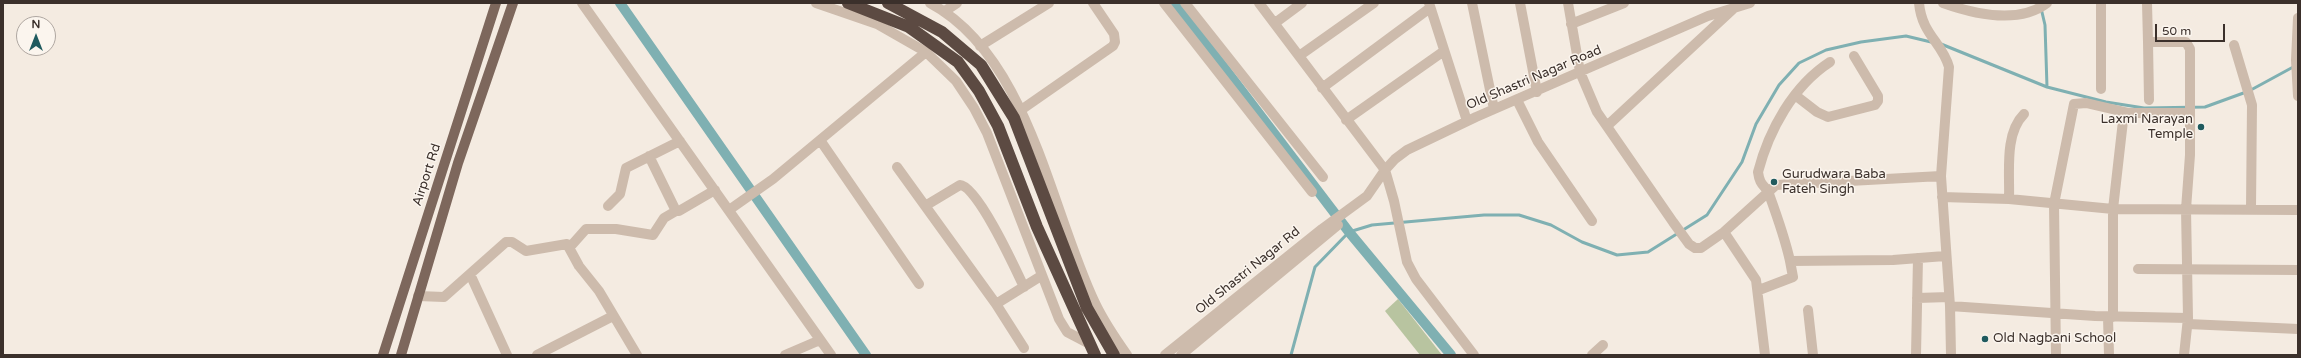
<!DOCTYPE html>
<style>
body{margin:0}
#map{position:relative;width:2301px;height:358px;overflow:hidden;background:#f4ebe1;font-family:"Varela Round",sans-serif}
canvas{display:block}
.frame{position:absolute;inset:0;border:4px solid #3b302b;pointer-events:none}
.north{position:absolute;left:16px;top:16px;width:40px;height:40px;box-sizing:border-box;background:#fbf5ee;border:1px solid #aea6a0;border-radius:50%;rotate:0deg;font-size:11px;font-weight:700;line-height:16px;text-align:center;color:#3b302b}
.north::after{content:'';display:block;margin:auto;width:14px;height:18px;background:#1f5a5e;clip-path:polygon(50% 0,100% 100%,50% 72%,0 100%)}
.scale{position:absolute;left:2155px;top:24px;width:70px;height:18px;box-sizing:border-box;border:2px solid #3b302b;border-top:0;padding-left:5px;font-size:12px;line-height:14px;white-space:nowrap;color:#3b302b;-webkit-text-stroke:3px #fbf5ee;paint-order:stroke}
</style>
<div id="map">
<canvas width="2301" height="358"></canvas>
<div class="frame"></div>
<div class="north">N</div>
<div class="scale">50 m</div>
</div>
<script>
const c = document.querySelector('canvas').getContext('2d');
c.lineJoin = 'round';
function paint(path, color) {
  c.fillStyle = color;
  c.fill(path, 'evenodd');
}
function strokePath(path, color, width, dash) {
  c.strokeStyle = color;
  c.lineWidth = width;
  c.lineCap = dash ? 'butt' : 'round';
  c.setLineDash(dash || []);
  c.stroke(path);
}
function label(font, color, halo, rows, align = 'center') {
  c.font = font + ' "Varela Round",sans-serif';
  c.lineWidth = 3;
  c.setLineDash([]);
  c.textBaseline = 'middle';
  c.strokeStyle = halo;
  c.fillStyle = color;
  for (const [text, x, y, turn = 0] of rows) {
    c.save();
    c.translate(x, y);
    c.rotate((+turn || 0) * Math.PI / 180);
    c.textAlign = isNaN(turn) ? turn : align;
    if (halo) c.strokeText(text, 0, 0);
    c.fillText(text, 0, 0);
    c.restore();
  }
}
paint(new Path2D(`
 M1398,299L1442,355H1420L1385,311Z`), '#b8c4a0');
strokePath(new Path2D(`
 M2041,8L2045,25L2047,87
 M1941,44L2047,87L2106,102L2144,108L2205,107L2249,91L2295,66
 M1291,355L1315,267L1349,232L1372,225L1484,215H1519L1551,225L1582,242L1617,255L1648,252L1707,215L1742,162L1756,124L1779,85L1799,63L1826,50L1861,42L1906,36L1931,42`), '#7fb0b2', 3);
strokePath(new Path2D(`
 M620,3L866,355
 M1175,3L1349,232L1451,355`), '#7fb0b2', 10);
strokePath(new Path2D(`
 M582,3L831,355
 M816,3L877,24L926,52L956,81L974,108L987,133L1059,319L1067,332L1088,343
 M930,3C1029,56 1050,209 1095,303C1104,322 1115,338 1127,355
 M1164,3L1312,192
 M1185,3L1323,177
 M1259,3L1385,170L1394,201L1407,262L1416,279L1474,355
 M1429,3L1467,121
 M1472,3L1494,109
 M1520,3L1537,92
 M1568,3L1580,72L1597,112L1673,222L1689,244L1695,248H1701L1724,232L1776,185L1941,176
 M1919,3C1922,35 1942,42 1949,67L1941,176L1950,306L1951,355
 M1943,3C1974,14 2018,25 2047,3
 M2147,3L2148,42H2186L2190,49V155L2186,209L2188,318L2184,355
 M945,11L957,3
 M2298,18L2296,60L2298,96
 M1275,23L1302,3
 M1571,24L1624,3
 M2148,42L2149,100
 M2234,45L2252,105L2251,208
 M980,46L1049,3
 M1299,56L1374,3
 M1830,62C1793,86 1769,130 1758,172C1760,187 1765,184 1769,194C1777,216 1785,238 1790,261L1893,260L1945,256
 M1322,88L1430,8
 M2101,89V3
 M1795,95L1817,112L1828,117L1875,105L1878,101V96L1854,56
 M1517,100L1538,142L1592,221
 M1021,110L1113,46L1115,42L1114,34L1093,3
 M1346,120L1444,51
 M1607,126L1733,9
 M820,140L919,284
 M649,156L676,211H679L715,190
 M897,167L996,304L1024,348
 M1942,197L2009,199L2113,209L2298,210
 M2009,199C2010,173 2004,134 2024,114
 M608,206L620,194L626,168L680,141
 M925,206L960,185C977,185 1016,270 1024,287
 M729,210L773,179L926,52
 M1724,232L1756,280L1765,355
 M570,247L586,229H616L653,235L664,218L676,211
 M2138,269L2298,270
 M470,274L507,355
 M1759,290L1793,277L1790,261
 M418,296L444,297L506,242H512L526,251L567,244L579,266L599,291L637,355
 M1917,298L1949,297
 M996,304L1041,276
 M1950,306L2095,316L2188,318
 M1808,310L1813,355
 M2108,317L2109,355
 M2113,317V209L2124,112
 M2188,324L2298,329
 M537,355L613,316
 M785,355L820,340
 M1165,355L1322,229L1367,196L1385,170L1395,159L1407,150L1476,117L1708,16L1750,3
 M1181,355L1338,225
 M1592,355L1603,345
 M1916,355L1918,258
 M2056,355L2054,204L2074,104L2086,103L2129,113H2189`), '#cdbbac', 10);
strokePath(new Path2D(`
 M383,355L496,3
 M401,355L458,163L513,3`), '#7d675c', 10);
strokePath(new Path2D(`
 M848,3L909,27L958,62L979,91L998,126L1037,227L1095,355
 M888,3L942,32L981,65L1014,118L1087,308L1114,355`), '#5c4a42', 12);
for (const [x, y, r, color] of [
 [2201,127,4,"#1f5a5e"],
 [1774,182,4,"#1f5a5e"],
 [1985,339,4,"#1f5a5e"]
]) {
  const dot = new Path2D();
  dot.arc(x, y, r, 0, 2 * Math.PI);
  c.fillStyle = color;
  c.fill(dot);
  strokePath(dot, '#fbf5ee', 1.5);
}
label('13px', '#3b302b', '#fbf5ee', [
 ["Old Shastri Nagar Road",1534,78,-23],
 ["Airport Rd",427,175,-72],
 ["Old Shastri Nagar Rd",1248,271,-39]
]);
label('13px', '#3b302b', '#fbf5ee', [
 ["Laxmi Narayan",2193,120,"right"],
 ["Temple",2193,135,"right"],
 ["Gurudwara Baba",1782,175],
 ["Fateh Singh",1782,190],
 ["Old Nagbani School",1993,339]
], 'left');
</script>
